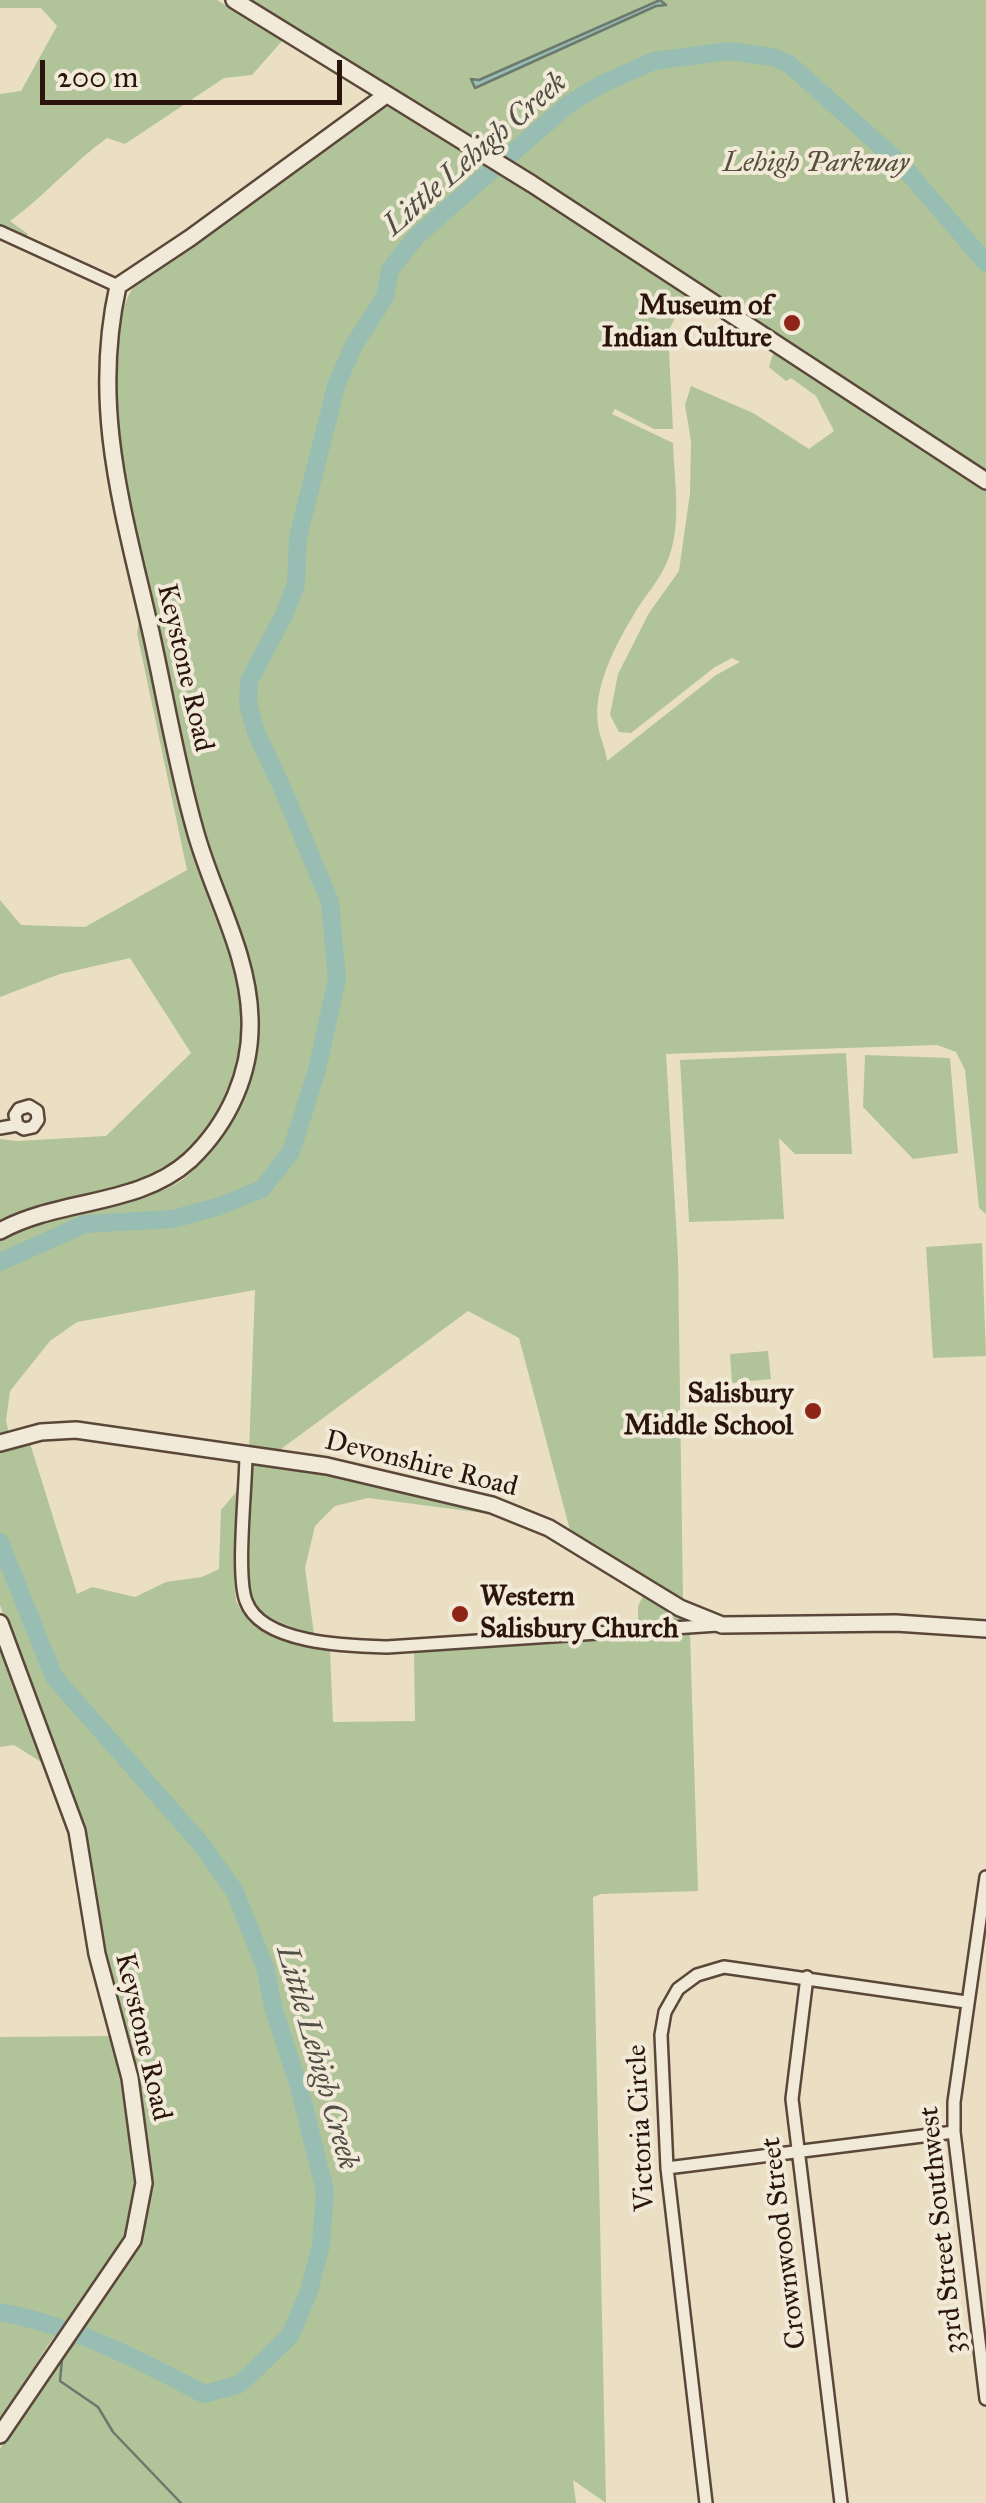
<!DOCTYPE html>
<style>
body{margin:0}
#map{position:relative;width:986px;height:2503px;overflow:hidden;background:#ebdfc3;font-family:"IM FELL Great Primer",serif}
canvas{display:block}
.scale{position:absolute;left:40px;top:60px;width:302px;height:45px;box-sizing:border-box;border:5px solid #2b140b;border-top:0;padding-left:12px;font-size:30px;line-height:35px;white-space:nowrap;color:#2b140b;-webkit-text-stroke:8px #f2ead8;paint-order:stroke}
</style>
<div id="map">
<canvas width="986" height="2503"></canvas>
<div class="scale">200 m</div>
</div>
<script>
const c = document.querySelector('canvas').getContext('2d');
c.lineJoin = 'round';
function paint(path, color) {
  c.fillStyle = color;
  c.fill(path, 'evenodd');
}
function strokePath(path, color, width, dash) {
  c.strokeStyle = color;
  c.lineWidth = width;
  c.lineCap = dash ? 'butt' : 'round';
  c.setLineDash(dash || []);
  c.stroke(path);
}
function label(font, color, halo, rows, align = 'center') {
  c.font = font + ' "IM FELL Great Primer",serif';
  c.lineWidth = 8;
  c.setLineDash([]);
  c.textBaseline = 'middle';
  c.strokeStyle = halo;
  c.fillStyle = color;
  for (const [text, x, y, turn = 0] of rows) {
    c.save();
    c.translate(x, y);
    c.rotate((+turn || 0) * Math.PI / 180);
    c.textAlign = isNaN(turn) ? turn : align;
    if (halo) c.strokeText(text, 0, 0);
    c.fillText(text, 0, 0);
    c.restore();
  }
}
paint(new Path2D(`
 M0,0H217L283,40L252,75L224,78L125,144L107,138C72,163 45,196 10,221L28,234L26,237L0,226V94L21,91L57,26L41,8H0Z
 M243,0H986V471L569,199C512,155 448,124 385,89C336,62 290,30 243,0Z
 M389,107L580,219L687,293L668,332L673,429H654L615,409L612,414L673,443C674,478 682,523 669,557C661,580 644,596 633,616C615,646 593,688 598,724C599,736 606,749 607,761L716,675L740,662L732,658L715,667L631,733L619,732L610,715L618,674L649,613L679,571L690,493L691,441L685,405L691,386L753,413L809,449L834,431L816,396L791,378L786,381L769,367L774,351L986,489V1214L979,1208L965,1070L956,1052L937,1045L666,1054L678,1257L683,1601L571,1534L519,1338L468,1311L273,1455L249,1452L255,1290L77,1322L50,1341L10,1391L6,1421L9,1434L0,1437V1239C20,1228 41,1220 63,1214C97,1204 160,1200 186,1177C220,1148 250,1098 257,1054C269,970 217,898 198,820C167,693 145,562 115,434C111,392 110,316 137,282L382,108Z
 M141,610L242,985C243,1006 246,1028 244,1048C241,1074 230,1098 215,1119C168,1186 91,1194 17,1215L0,1224V1139L17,1141L106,1136L191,1053L130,958L60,974L0,997V900L21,925L85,927L187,870L137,633Z
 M846,1053L852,1154H795L779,1138L784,1219L689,1222L680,1060Z
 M865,1055L950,1058L958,1153L913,1159L863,1107Z
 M982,1243L986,1356L933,1358L926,1247Z
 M768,1351L771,1379L732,1383L730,1354Z
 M29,1440L77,1594L92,1587L135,1597L166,1582L202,1577L219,1569L221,1510L243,1484L234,1579L236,1601L241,1610L264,1630L330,1650L333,1722L415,1721L414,1650L577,1637L690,1633L698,1891L601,1894L593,1897L606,2503L573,2480L576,2503H0V2449L20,2413L106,2295L139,2240L148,2194L88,1861L0,1605V1452Z
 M258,1461L323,1469L496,1512L499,1515L368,1498L335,1506L315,1526L305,1568L314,1634C289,1626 262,1619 248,1596L252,1487L251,1464Z
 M645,1592L685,1618L688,1623L638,1624V1606Z
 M0,1635L46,1765L14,1745L0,1747Z
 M113,2036L123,2068L138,2191L123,2249L48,2345L0,2423V2037Z`), '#b1c398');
const water = new Path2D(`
 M660,0L666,5L656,6L475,88L471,79L479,80Z`);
paint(water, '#98bdb2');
strokePath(water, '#6c796f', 2.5);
strokePath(new Path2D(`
 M79,2336L62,2359L60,2381L98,2407L113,2432L181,2503`), '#6c796f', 2.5);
strokePath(new Path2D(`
 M0,1262L85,1224L173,1219L220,1206L262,1189L291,1152L317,1070L337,979L330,902L281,785L257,735L248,704L249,681L285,613L296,584L298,537L337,383L354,345L385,297L390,270L416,237L460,198L569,104L602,84L654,61L729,51L773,57L789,64L901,164L986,263
 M0,1542L54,1677L202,1845L235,1892L265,1967L273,2007L299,2087L325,2191L321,2245L309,2291L290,2336L240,2384L204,2394C139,2360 72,2325 0,2312`), '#98bdb2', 18);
const minor = new Path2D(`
 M0,232L118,286
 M0,1128L17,1125L24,1129L33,1127L38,1120L37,1111L29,1106L19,1109L15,1115L17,1125
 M246,1454C246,1487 236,1575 246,1601C261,1644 349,1646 387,1647L718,1625
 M986,1877L954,2102V2132L986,2399
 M807,1977L792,2099L841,2503
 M667,2168L954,2132
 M706,2503L667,2168L661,2035L665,2012L678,1989L697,1975L724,1967L966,2002`);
const tertiary = new Path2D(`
 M234,0L532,184L986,481
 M0,1231C60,1198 138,1207 190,1160C229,1123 252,1072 250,1018C248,951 212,893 195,830C177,767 166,701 152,637C125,516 90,411 118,286L190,238L386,95
 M0,1443L41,1432L76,1430L327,1466L492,1505L549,1528L680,1608L722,1625L896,1623L986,1629
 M0,1623L77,1831L97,1954L130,2078L144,2183L133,2240L0,2435`);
strokePath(minor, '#5b4739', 16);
strokePath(tertiary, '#5b4739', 20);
strokePath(minor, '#f2ead8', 11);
strokePath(tertiary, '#f2ead8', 15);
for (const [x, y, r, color] of [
 [792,323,10,"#8f2418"],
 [813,1411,10,"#8f2418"],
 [460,1614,10,"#8f2418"]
]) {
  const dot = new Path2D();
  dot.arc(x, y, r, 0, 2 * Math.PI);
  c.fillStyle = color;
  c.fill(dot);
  strokePath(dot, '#f2ead8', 4);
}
label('italic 28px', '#5a513c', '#f2ead8', [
 ["Lehigh Parkway",816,164]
]);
label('bold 28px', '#2b140b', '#f2ead8', [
 ["Museum of",772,307],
 ["Indian Culture",772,339],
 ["Salisbury",793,1395],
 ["Middle School",793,1427],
 ["Western",480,1598,"left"],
 ["Salisbury Church",480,1630,"left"]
], 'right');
label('28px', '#2b140b', '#f2ead8', [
 ["Keystone Road",184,668,77],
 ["Devonshire Road",421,1465,14],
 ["Keystone Road",142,2037,77],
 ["Victoria Circle",642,2128,-93],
 ["33rd Street Southwest",943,2230,-96],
 ["Crownwood Street",785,2243,-97]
]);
label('italic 30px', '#514f45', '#f2ead8', [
 ["Little Lehigh Creek",476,155,-41],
 ["Little Lehigh Creek",316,2058,74]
]);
</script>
